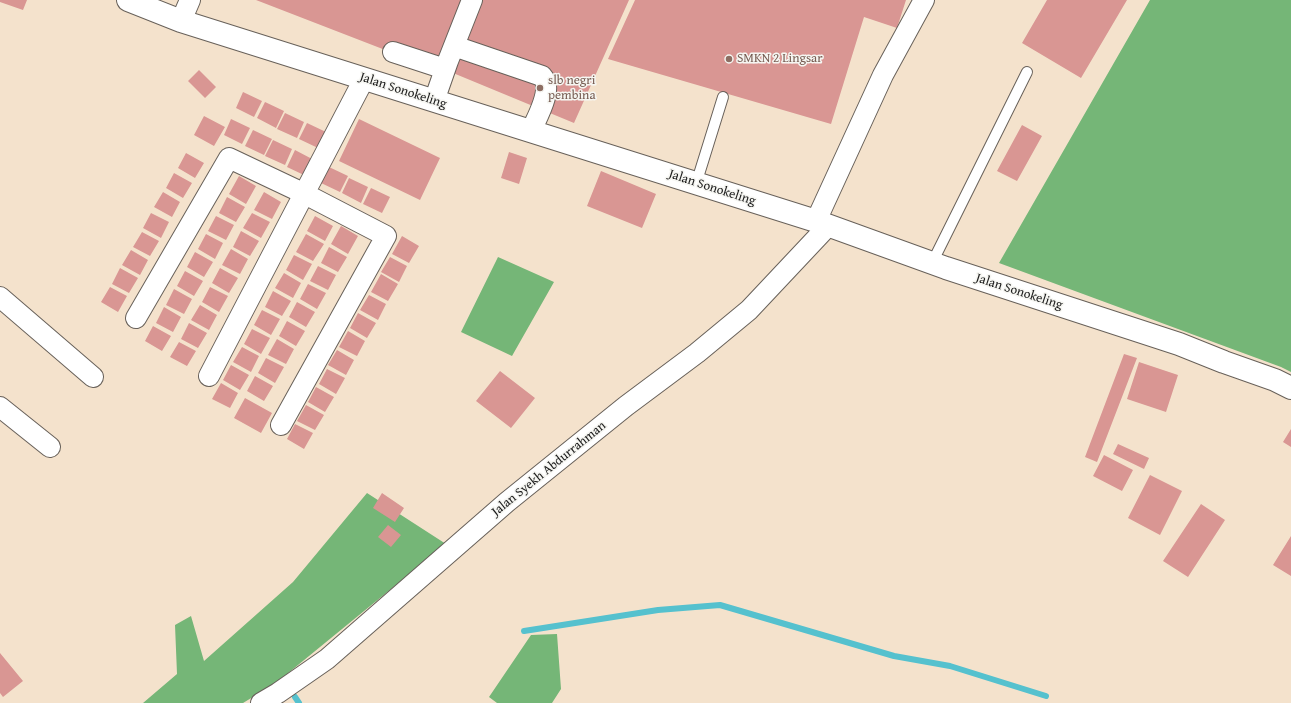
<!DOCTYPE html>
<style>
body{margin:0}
canvas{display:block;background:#f4e2cc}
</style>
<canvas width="1291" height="703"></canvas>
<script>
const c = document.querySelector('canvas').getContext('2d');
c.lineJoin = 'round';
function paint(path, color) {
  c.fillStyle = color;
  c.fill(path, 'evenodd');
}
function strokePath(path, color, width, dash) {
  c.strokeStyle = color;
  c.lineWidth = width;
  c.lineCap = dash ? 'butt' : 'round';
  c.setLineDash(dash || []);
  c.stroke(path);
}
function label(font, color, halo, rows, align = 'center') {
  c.font = font + ' "Gentium Book Plus",serif';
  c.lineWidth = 3;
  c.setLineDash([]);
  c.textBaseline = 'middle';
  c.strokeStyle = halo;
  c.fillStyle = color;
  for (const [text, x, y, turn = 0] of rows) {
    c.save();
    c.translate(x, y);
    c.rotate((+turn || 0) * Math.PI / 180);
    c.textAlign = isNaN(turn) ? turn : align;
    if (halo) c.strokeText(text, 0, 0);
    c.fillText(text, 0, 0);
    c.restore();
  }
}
paint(new Path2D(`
 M1150,0H1291V372L1281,367L999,263Z
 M498,257L554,282L512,356L461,332Z
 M367,493L446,544L276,683L243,703H143L177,674L175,625L191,616L204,661L293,582Z
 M557,634L561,689L552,703H497L489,697L531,635Z`), '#75b677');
strokePath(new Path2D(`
 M524,631L658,610L720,605L894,656L950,666L1046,696
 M295,697L299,703`), '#55c1ce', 6);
paint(new Path2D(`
 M0,0H27L23,10L0,2Z
 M256,0H629L574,123L395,49L393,53Z
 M635,0H906L897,28L864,17L831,124L608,59Z
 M1047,0H1127L1081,78L1022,43Z
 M199,70L216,87L205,98L188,81Z
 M243,92L262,101L254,117L236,108Z
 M265,102L284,111L276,128L257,118Z
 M285,113L304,122L297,138L277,129Z
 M204,116L225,127L214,146L194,135Z
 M231,119L250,128L242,144L224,135Z
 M359,119L440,158L420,200L339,161Z
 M307,123L326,132L318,148L299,139Z
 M1022,125L1042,136L1017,181L997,171Z
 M253,130L272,139L264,155L245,146Z
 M273,140L292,149L285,165L265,156Z
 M295,150L314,160L306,176L287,167Z
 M509,152L527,158L519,184L501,178Z
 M186,153L204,163L195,178L178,168Z
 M329,167L348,176L340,192L321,183Z
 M601,171L656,194L642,228L587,206Z
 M174,173L192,183L183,198L166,188Z
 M239,176L256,186L246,204L229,194Z
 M349,178L368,187L361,203L342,193Z
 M371,188L390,197L382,213L363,204Z
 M163,192L180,202L172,217L154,207Z
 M264,192L281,202L272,219L254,210Z
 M227,197L245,207L236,222L219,213Z
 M151,213L169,222L161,238L143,228Z
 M252,213L270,222L261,238L243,228Z
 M216,216L234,225L226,240L208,231Z
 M315,216L333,226L325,241L307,231Z
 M341,226L358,236L348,254L331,244Z
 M241,231L259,241L250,256L233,247Z
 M142,232L159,241L150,256L133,247Z
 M206,234L223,243L215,259L198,249Z
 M306,234L324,244L313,261L296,252Z
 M402,236L419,246L409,263L392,254Z
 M329,247L347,257L338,272L321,263Z
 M231,249L248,259L240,274L222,265Z
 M131,250L148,260L140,275L122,265Z
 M195,252L213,262L204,277L187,267Z
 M294,255L312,264L303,280L286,270Z
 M390,257L407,266L399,282L381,272Z
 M318,266L336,275L328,290L310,281Z
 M120,268L138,278L129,293L112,284Z
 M220,268L238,278L229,293L212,283Z
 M185,271L203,281L194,296L177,286Z
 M284,273L301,283L293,298L275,288Z
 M381,274L398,284L388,301L371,292Z
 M308,284L326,293L317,309L300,299Z
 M110,287L127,296L118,312L101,302Z
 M210,287L228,296L219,312L202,302Z
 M174,289L192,299L184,314L166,305Z
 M273,291L291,301L282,316L265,307Z
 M369,295L386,304L378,320L360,310Z
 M297,302L315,312L306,327L289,317Z
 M200,305L217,315L209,330L191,320Z
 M164,307L181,317L173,332L156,323Z
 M262,310L280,319L271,335L254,325Z
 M358,313L376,323L367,338L350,328Z
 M287,321L305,331L296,346L279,336Z
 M189,323L207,333L198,348L181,339Z
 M153,326L171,336L162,351L145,341Z
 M252,329L270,338L261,354L244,344Z
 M348,331L365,341L357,356L339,347Z
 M277,339L294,349L286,364L268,355Z
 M179,342L196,351L187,366L170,357Z
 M242,347L259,356L251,372L233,362Z
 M337,350L354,360L346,375L328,365Z
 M1124,354L1137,358L1097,462L1085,457Z
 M266,358L284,367L275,383L258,373Z
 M1139,362L1178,375L1166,412L1127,399Z
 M231,365L249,375L240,390L223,380Z
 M327,369L345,378L336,394L319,384Z
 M500,371L535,398L511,428L476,401Z
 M255,376L273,386L264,401L247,391Z
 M221,383L238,393L230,408L212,399Z
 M316,387L334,397L325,412L308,402Z
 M245,398L272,413L261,433L234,418Z
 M306,405L324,415L315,430L297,421Z
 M295,424L313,433L304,449L287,439Z
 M1291,429V447L1283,442Z
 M1118,444L1149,458L1144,469L1113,454Z
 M1104,455L1133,470L1122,491L1093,476Z
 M1150,475L1182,491L1160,535L1128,518Z
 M382,493L404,508L395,522L373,508Z
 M1201,504L1225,520L1188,577L1163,561Z
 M388,525L401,535L391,547L378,537Z
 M1291,536V576L1273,565Z
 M0,653L23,681L3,697L0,693Z`), '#d99693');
const service = new Path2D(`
 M696,184L723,97
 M932,263L1027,72`);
const minor = new Path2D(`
 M181,21L190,0
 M454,46L542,76C554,89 537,117 531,131
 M393,52L445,69
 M434,101L448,61L472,0
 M816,221L883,75L924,0
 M0,297L93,377
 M136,318L229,158L305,194L386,236L281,425
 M209,376L364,79
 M0,407L50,447
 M261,703L278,693L327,659L507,502L626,406L697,353L749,310L828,226`);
const tertiary = new Path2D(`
 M128,0L181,21L816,221L946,268L1179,344L1224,362L1275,380L1291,388`);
strokePath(service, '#68615a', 12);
strokePath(minor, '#68615a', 22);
strokePath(tertiary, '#68615a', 24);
strokePath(service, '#fff', 10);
strokePath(minor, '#fff', 20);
strokePath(tertiary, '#fff', 22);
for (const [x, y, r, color] of [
 [729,59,4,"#8d6e63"],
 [540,88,4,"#8d6e63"]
]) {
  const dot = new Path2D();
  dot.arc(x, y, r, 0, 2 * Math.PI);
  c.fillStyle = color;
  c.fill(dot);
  strokePath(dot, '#f6f6f2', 1.5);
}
label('13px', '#785e54', '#f6f6f2', [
 ["SMKN 2 Lingsar",737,59],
 ["slb negri",548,81],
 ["pembina",548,96]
], 'left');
label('13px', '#1c1c1c', '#f6f6f2', [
 ["Jalan Sonokeling",403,91,18],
 ["Jalan Sonokeling",712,188,18],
 ["Jalan Sonokeling",1019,292,18],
 ["Jalan Syekh Abdurrahman",549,469,-39]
]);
</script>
